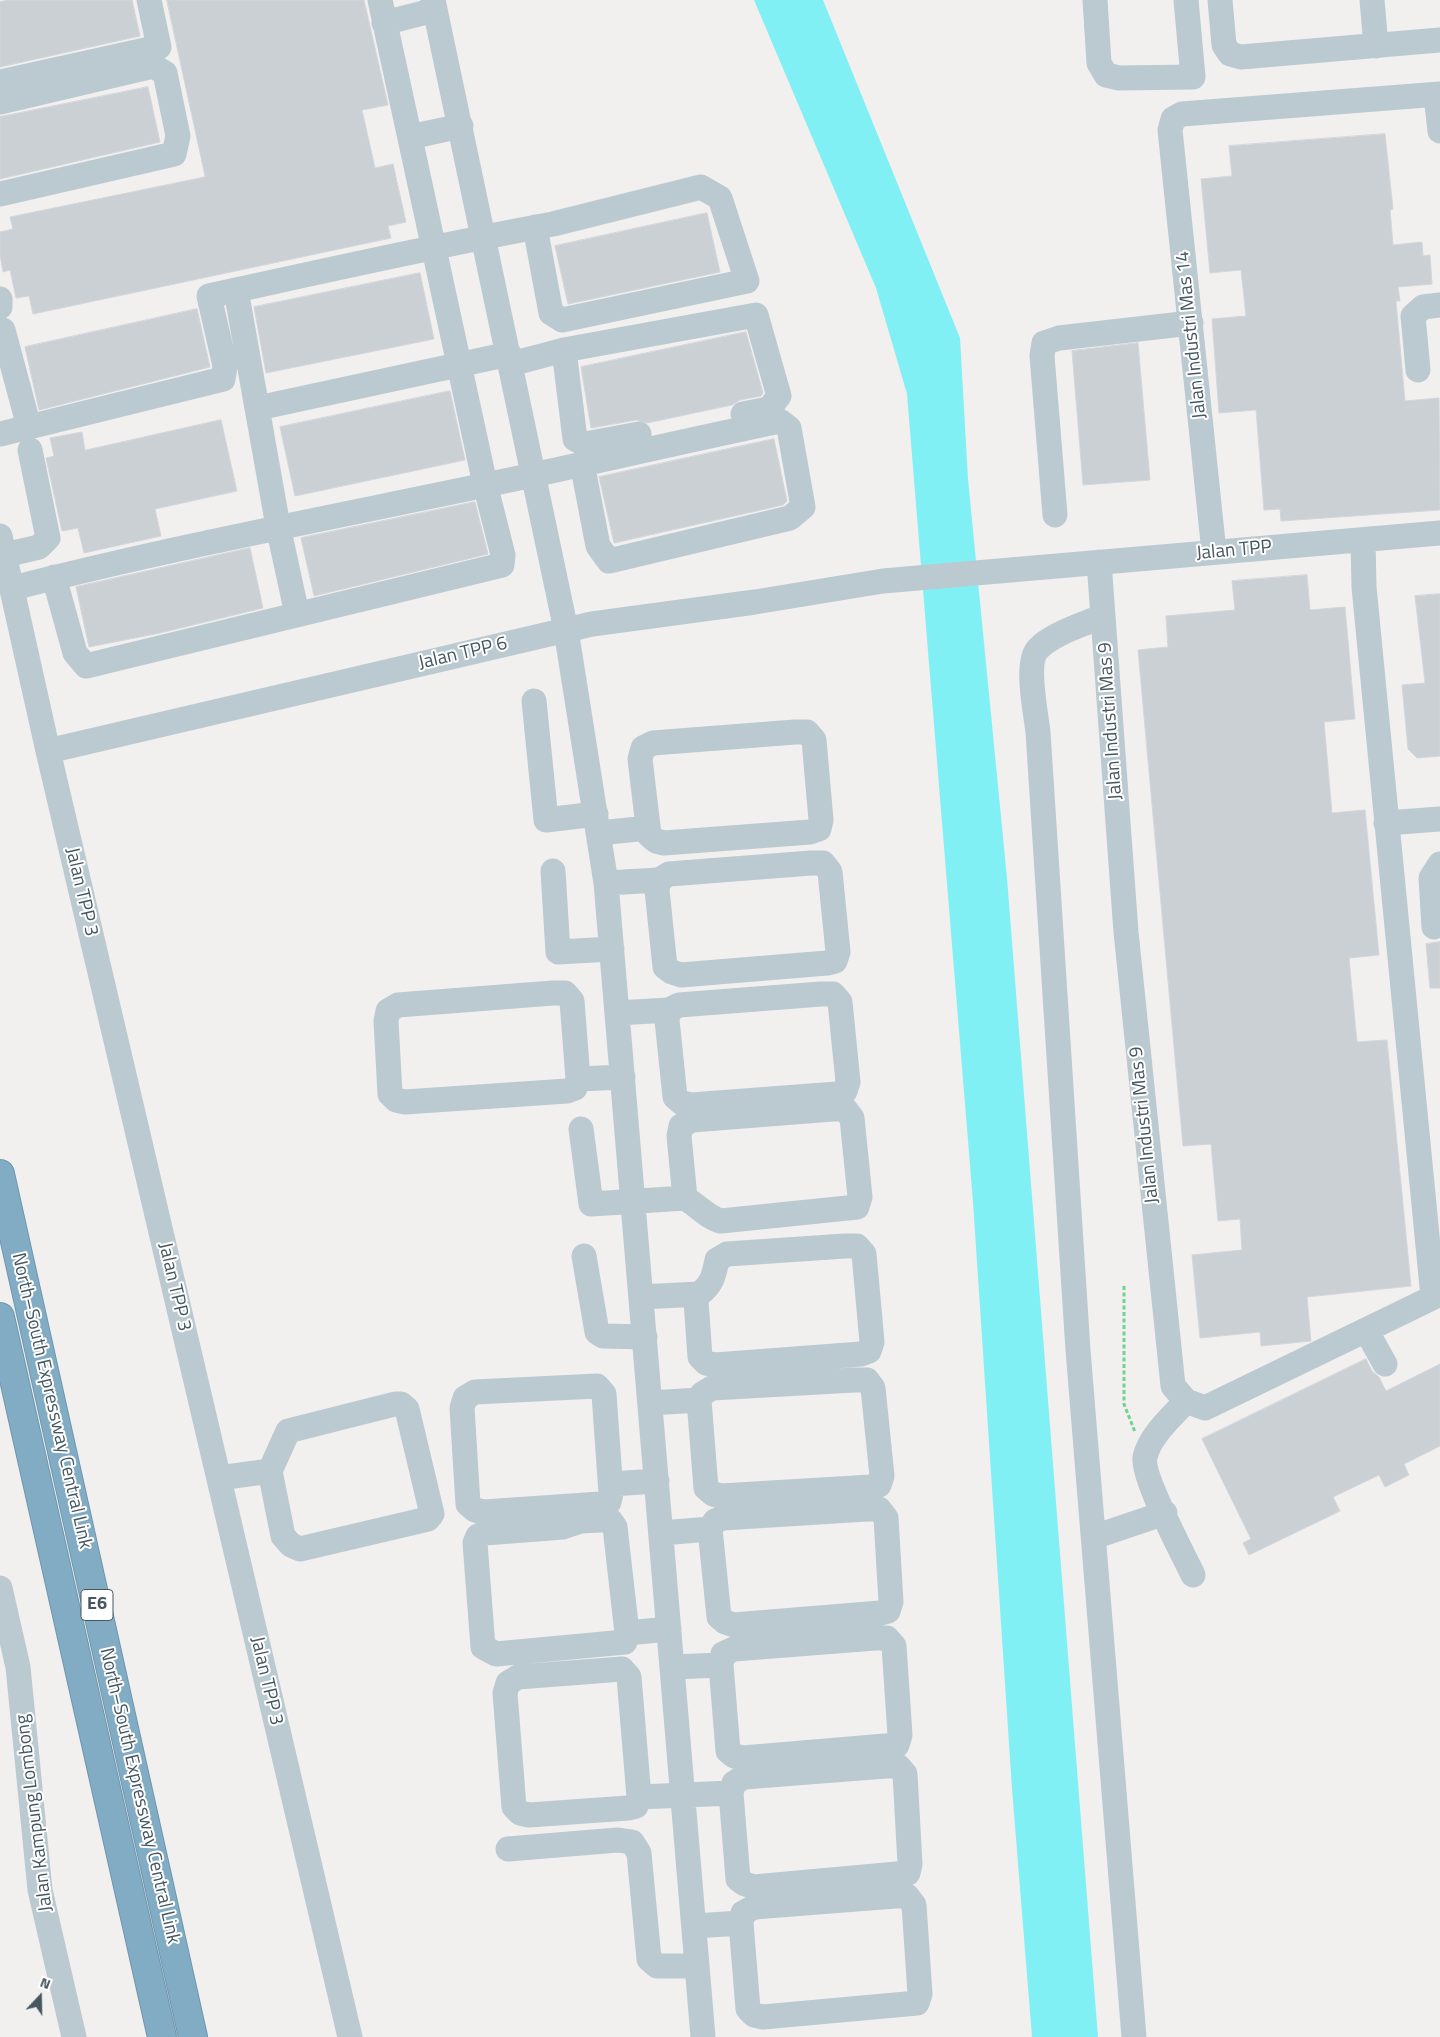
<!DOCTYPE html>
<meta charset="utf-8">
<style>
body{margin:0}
#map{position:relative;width:1440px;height:2037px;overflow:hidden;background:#f2efef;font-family:"Titillium Web",sans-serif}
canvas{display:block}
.north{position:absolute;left:15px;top:1972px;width:50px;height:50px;-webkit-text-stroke:4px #fff;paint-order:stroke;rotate:21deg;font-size:14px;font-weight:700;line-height:20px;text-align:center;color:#45575f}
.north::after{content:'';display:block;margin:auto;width:18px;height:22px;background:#45575f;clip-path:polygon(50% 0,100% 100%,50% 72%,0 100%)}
</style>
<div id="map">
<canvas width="1440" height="2037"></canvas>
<div class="north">N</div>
</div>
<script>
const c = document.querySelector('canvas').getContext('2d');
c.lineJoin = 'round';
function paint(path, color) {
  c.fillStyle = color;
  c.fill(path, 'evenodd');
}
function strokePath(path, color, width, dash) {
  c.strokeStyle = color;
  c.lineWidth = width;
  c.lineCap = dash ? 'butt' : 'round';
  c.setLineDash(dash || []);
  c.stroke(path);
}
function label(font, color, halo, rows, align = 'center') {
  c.font = font + ' "Titillium Web",sans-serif';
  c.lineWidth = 4;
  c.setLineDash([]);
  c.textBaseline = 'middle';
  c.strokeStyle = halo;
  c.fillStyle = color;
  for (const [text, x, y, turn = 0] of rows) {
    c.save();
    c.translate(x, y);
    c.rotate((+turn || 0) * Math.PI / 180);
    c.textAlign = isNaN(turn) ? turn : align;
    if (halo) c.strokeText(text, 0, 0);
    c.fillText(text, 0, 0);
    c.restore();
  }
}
paint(new Path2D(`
 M754,0H823L960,338L968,479L1007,878L1098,2037H1032L1012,1789L973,1202L907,394L876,288Z`), '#81f0f5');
const building = new Path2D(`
 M9,0H132L140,36L0,67V2Z
 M167,0H364L388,105L362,110L375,168L393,164L406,222L388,226L391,238L33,314L29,296L16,298L10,270L3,272L0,255V232L13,229L10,217L205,177Z
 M148,87L160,142L0,179V117Z
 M1385,134L1393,209L1390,210L1393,245L1422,242L1423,256L1430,255L1432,284L1398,287L1400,301H1396L1405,401L1439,398L1440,510L1281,521L1280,509L1264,510L1256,410L1219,413L1212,319L1246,316L1241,270L1210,273L1201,179L1232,176L1229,146Z
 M707,213L720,272L568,304L555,246Z
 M420,273L434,339L266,373L254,307Z
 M197,309L210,367L39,410L25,347Z
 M746,332L763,393L761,396L740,400L732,405L647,423L636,420L591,428L581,367Z
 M1138,343L1150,480L1083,485L1072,351Z
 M450,391L465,460L295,496L280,427Z
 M221,420L237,491L155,509L161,536L84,553L78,528L62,531L46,458L54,456L50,438L82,432L85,450Z
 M774,439L787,501L783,505L614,543L599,477Z
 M475,502L488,554L314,596L301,538Z
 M250,548L263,608L160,633L89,647L76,587Z
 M1307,575L1310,610L1345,607L1355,719L1324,722L1332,813L1365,810L1379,955L1349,958L1357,1042L1387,1040L1411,1286L1307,1297L1311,1341L1261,1346L1260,1332L1200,1338L1192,1255L1242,1250L1240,1219L1218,1221L1211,1144L1183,1146L1138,650L1168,647L1166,616L1235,610L1232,581Z
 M1440,594V756L1417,758L1408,749L1402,685L1425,683L1415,596Z
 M1440,942V988H1430L1426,944Z
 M1366,1359L1372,1371L1379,1377L1386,1391L1440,1364V1446L1404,1464L1409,1475L1385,1487L1379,1475L1333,1497L1340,1511L1249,1555L1243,1543L1251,1539L1202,1439Z`);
paint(building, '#cad0d4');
strokePath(building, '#d2d6db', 1);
const highway = new Path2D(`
 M0,1174L193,2037
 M0,1317L162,2037`);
strokePath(highway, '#6d97af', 30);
strokePath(new Path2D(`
 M1124,1286V1404L1135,1432`), '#6dd591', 3, [4, 2.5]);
strokePath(new Path2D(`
 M433,0L566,630L606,883L703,2037
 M1095,0L1099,63L1106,75L1119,78L1193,77L1186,0
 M1220,0L1224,45L1230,54L1241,57L1440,40
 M1372,0L1376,46
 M384,23L435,10
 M0,82L159,47L149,0
 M1436,95L1440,131
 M0,102L153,66L165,73L178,136L174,154L0,194
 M410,137L461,126
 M236,290L278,526L297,614
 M0,299V307
 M3,330L29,427
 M564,350L575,439L585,444L639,434
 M511,364L564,350L756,315L779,396L769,409L743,414
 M1418,370L1413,316L1423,307L1440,305
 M258,408L509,354
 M0,434L223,379L225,366L209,296C324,271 438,245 553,224L701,187L720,198L747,281L562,320L551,313L535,227
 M1055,515L1042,356L1044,343L1059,338L1191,323
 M0,536L48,751L350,2037
 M1363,540L1364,587L1433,1297
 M1214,552L1170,130L1173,119L1182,114L1440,94
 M5,555L39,547L48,538L30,450
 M1099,562L1126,932L1173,1386L1186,1401L1205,1408L1440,1294
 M54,577L75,653L86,666L502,565L503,555L485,484L380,0
 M13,588C185,544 360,512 533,475C616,457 698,438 780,421L789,428L803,507L790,518L609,561L598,546L582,463
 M1103,616C1085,624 1051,634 1038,649C1025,662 1036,714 1038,732L1078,1350L1134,2037
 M534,701L546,820L596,814
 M795,732H807L814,740L821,820L819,829L810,832L664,843L656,841L649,835L640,759L643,748L653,743Z
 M48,751L592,624L755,602L883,581L1440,533
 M1386,823L1440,819
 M599,833L648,828
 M811,863H823L830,872L838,952L835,961L827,963L681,975L672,972L665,967L657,890L659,880L669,874Z
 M553,871L558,952L612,949
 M606,883L659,880
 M1434,927L1431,878L1440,864
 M553,993H565L572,1001L578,1079L575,1088L567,1091L405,1102L396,1100L390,1094L386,1021L388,1011L398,1005Z
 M821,994H833L840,1002L848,1082L845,1091L837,1094L691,1105L682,1103L675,1097L667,1020L669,1010L679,1005Z
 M617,1013L669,1010
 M578,1079L623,1077
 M833,1109H845L852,1118L860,1197L857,1207L721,1221C708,1218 697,1205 685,1198L679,1136L681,1126L692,1120Z
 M581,1129L591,1204L685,1198
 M845,1246H857L864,1254L872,1342L869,1351L861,1354L715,1365L706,1363L700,1357L696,1301L699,1294C712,1285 714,1275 717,1260L727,1254Z
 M584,1256L597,1332L603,1336L645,1337
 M641,1297L699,1294
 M1366,1330L1385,1364
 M854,1380H867L873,1388L882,1476L879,1485L871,1487L721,1496L713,1494L706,1488L699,1400L702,1394L712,1388Z
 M597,1386L604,1394L611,1493L609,1502L600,1504L484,1512L475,1510L468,1504L462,1408L465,1398L475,1392Z
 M1186,1401C1172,1417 1150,1435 1145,1457C1141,1475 1183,1554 1193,1575
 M650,1403L699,1400
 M395,1404H401L407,1409L432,1514L428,1519L300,1549L291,1545L283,1536L270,1471L288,1431Z
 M219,1478L270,1471
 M611,1484L657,1481
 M867,1509H879L886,1518L891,1602L888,1611L880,1613L734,1625L725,1622L719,1617L710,1529L715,1521L723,1518Z
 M601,1520H610L615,1527L627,1633L625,1642L496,1654L483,1647L475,1543L478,1536L485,1533L563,1527L581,1521Z
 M661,1533L710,1529
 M1094,1537L1165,1513
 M0,1588L18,1667L40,1890L74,2037
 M627,1633L669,1629
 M875,1638H887L894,1646L900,1735L897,1745L743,1758L734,1756L728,1751L721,1665L723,1654L734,1649Z
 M672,1667L721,1665
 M622,1669L629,1677L639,1797L636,1806L628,1808L529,1815L520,1813L514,1807L505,1693L508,1683L518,1677Z
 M886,1766H898L905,1774L910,1864L908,1873L754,1887L745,1884L738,1879L731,1793L734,1783L744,1777Z
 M639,1797L731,1793
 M508,1849L618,1840L632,1842L639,1853L649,1959L657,1966H697
 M895,1896H907L914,1905L920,1994L917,2003L763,2017L754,2015L748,2009L741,1923L743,1913L754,1907Z
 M694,1926L741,1923`), '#bbcad0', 25);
strokePath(highway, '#82acc3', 28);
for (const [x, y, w] of [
 [97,1605,32]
]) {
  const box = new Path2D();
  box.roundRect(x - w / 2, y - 15.5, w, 31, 4);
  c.fillStyle = '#fff';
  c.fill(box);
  strokePath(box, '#45575f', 1);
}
label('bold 18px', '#45575f', null, [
 ["E6",97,1605]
]);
label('19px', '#45575f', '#fff', [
 ["Jalan Industri Mas 14",1192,335,-96],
 ["Jalan TPP",1234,551,-5],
 ["Jalan TPP 6",463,654,-13],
 ["Jalan Industri Mas 9",1111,721,-94],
 ["Jalan TPP 3",81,892,77],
 ["Jalan Industri Mas 9",1145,1125,-96],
 ["Jalan TPP 3",174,1287,77],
 ["North–South Expressway Central Link",51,1401,77],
 ["Jalan TPP 3",266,1681,77],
 ["North–South Expressway Central Link",139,1796,77],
 ["Jalan Kampung Lombong",35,1813,-97]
]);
</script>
